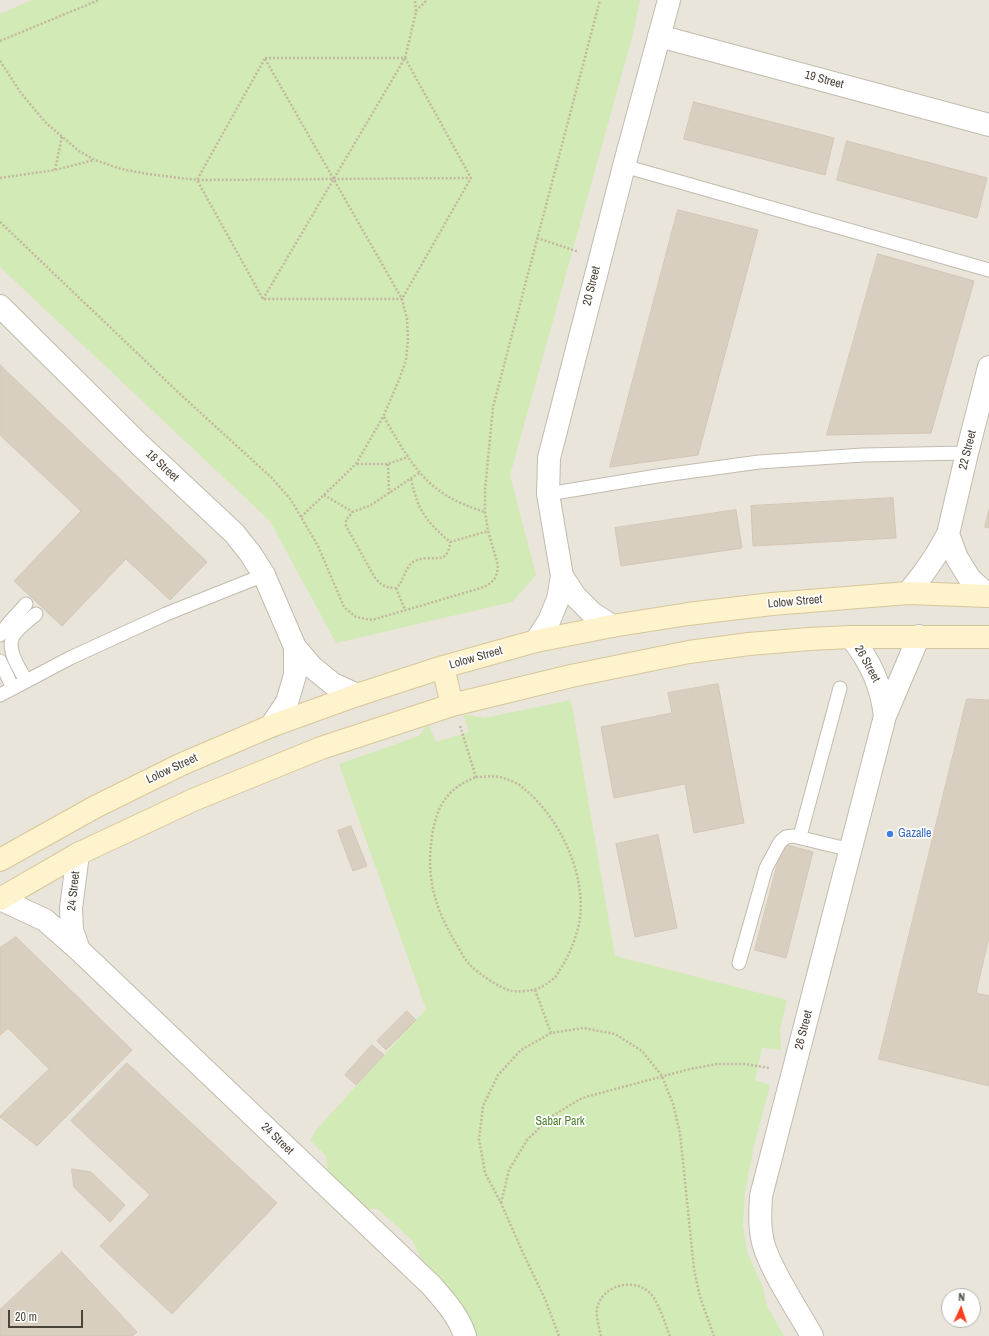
<!DOCTYPE html>
<style>
body{margin:0}
#map{position:relative;width:989px;height:1336px;overflow:hidden;background:#f6f3ec;font-family:"Archivo Narrow",sans-serif}
canvas{display:block}
.north{position:absolute;left:941px;top:1288px;width:40px;height:40px;box-sizing:border-box;background:#fff;border:1px solid #b7b4b0;border-radius:50%;rotate:3deg;font-size:11px;font-weight:700;line-height:16px;text-align:center;color:#4b4439}
.north::after{content:'';display:block;margin:auto;width:14px;height:18px;background:#fc3f1d;clip-path:polygon(50% 0,100% 100%,50% 72%,0 100%)}
.scale{position:absolute;left:8px;top:1310px;width:75px;height:18px;box-sizing:border-box;border:2px solid #4b4439;border-top:0;padding-left:5px;font-size:12px;line-height:14px;white-space:nowrap;color:#4b4439;-webkit-text-stroke:3px #fff;paint-order:stroke}
</style>
<div id="map">
<canvas width="989" height="1336"></canvas>
<div class="north">N</div>
<div class="scale">20 m</div>
</div>
<script>
const c = document.querySelector('canvas').getContext('2d');
c.lineJoin = 'round';
function paint(path, color) {
  c.fillStyle = color;
  c.fill(path, 'evenodd');
}
function strokePath(path, color, width, dash) {
  c.strokeStyle = color;
  c.lineWidth = width;
  c.lineCap = dash ? 'butt' : 'round';
  c.setLineDash(dash || []);
  c.stroke(path);
}
function label(font, color, halo, rows, align = 'center') {
  c.font = font + ' "Archivo Narrow",sans-serif';
  c.lineWidth = 3.5;
  c.setLineDash([]);
  c.textBaseline = 'middle';
  c.strokeStyle = halo;
  c.fillStyle = color;
  for (const [text, x, y, turn = 0] of rows) {
    c.save();
    c.translate(x, y);
    c.rotate((+turn || 0) * Math.PI / 180);
    c.textAlign = isNaN(turn) ? turn : align;
    if (halo) c.strokeText(text, 0, 0);
    c.fillText(text, 0, 0);
    c.restore();
  }
}
paint(new Path2D(`
 M0,0H989V1336H0ZM949,1296H973V1320H949Z`), '#eae5da');
paint(new Path2D(`
 M32,0H640L633,34L510,475L536,575L512,602L336,643L270,521L0,267V14Z
 M571,700L615,956L787,1000L780,1029L781,1050L762,1048L755,1080L770,1085L754,1146L745,1192L743,1225L747,1252L763,1288L767,1306L784,1336H471L422,1261L412,1240L378,1209H368L328,1171L326,1156L310,1140L317,1129L426,1009L339,764L419,736L428,724L436,742L469,732L463,714L484,718Z`), '#d2eab5');
const building = new Path2D(`
 M694,102L834,138L825,175L684,139Z
 M847,141L987,178L977,218L837,180Z
 M678,210L758,230L698,455L610,467Z
 M878,254L974,281L931,433L827,435Z
 M0,365L207,562L170,600L126,559L62,626L14,581L81,511L0,435Z
 M893,498L896,538L753,546L751,506Z
 M736,510L742,548L621,566L615,528Z
 M989,510V528L985,527Z
 M718,684L744,823L694,833L685,784L614,798L601,727L672,713L668,693Z
 M967,699L989,700V937L976,993L989,996V1086L879,1059Z
 M351,826L367,866L353,871L338,831Z
 M658,835L677,928L635,937L616,844Z
 M783,844L813,852L786,958L755,950Z
 M16,937L132,1050L37,1146L0,1117V1116L49,1069L8,1028L0,1035V948Z
 M407,1011L416,1020L386,1050L377,1041Z
 M372,1045L384,1055L356,1085L345,1075Z
 M127,1063L277,1203L172,1314L100,1246L150,1195L71,1121Z
 M72,1169L91,1172L125,1205L110,1222L74,1187Z
 M62,1252L137,1332L132,1336H0V1310Z`);
paint(building, '#d8cfc1');
strokePath(building, '#d3c7b4', 1);
const lane = new Path2D(`
 M624,166L989,270
 M548,494L657,476L759,462L863,455L967,453
 M0,635L8,624L26,604
 M0,661L13,688
 M26,681C20,669 6,650 13,636C18,628 29,620 36,614
 M0,695L70,658L166,614L264,575
 M800,836L840,688
 M739,963L766,868L780,842L786,837L793,836L851,850`);
const street = new Path2D(`
 M659,36L989,125
 M0,306L139,444L234,533L250,553L264,575L295,647L312,667L333,684L357,695
 M948,534L957,558L970,579L989,596
 M562,576L575,596L592,613L612,626
 M908,593L923,574L936,555L948,534L967,453L989,367
 M851,637C871,663 881,684 885,716
 M536,641L549,621L558,599L562,576L548,494L549,458L624,166L669,0
 M271,726L287,702L295,675V647
 M78,854L71,908L72,930L79,950
 M0,899L45,920L79,950L431,1285C444,1300 459,1316 465,1336
 M812,1336C797,1309 775,1277 765,1249C759,1232 760,1214 761,1196L885,716L919,636`);
const secondary = new Path2D(`
 M443,667L452,705
 M0,860L95,807L182,764L271,726L357,695L443,667L536,641L612,626L688,614L772,604L908,593L989,596
 M0,899L78,854L193,800L321,748L452,705L571,676L689,652L749,644L809,639L851,637H989`);
strokePath(lane, '#c2bbae', 15);
strokePath(street, '#c2bbae', 24);
strokePath(secondary, '#d6c79b', 24);
strokePath(new Path2D(`
 M416,11L427,0
 M0,41L99,0
 M265,58H405L471,178L402,299H263L197,180Z
 M265,59L402,299L407,319L408,339L406,360L399,380L383,417L356,464L301,517
 M0,61L21,93L45,122L79,151L95,160L121,169L148,174L197,180L471,178
 M55,170L62,136
 M0,178L55,170L94,160
 M0,222L181,395L272,478L291,500L318,546L344,607L356,617L372,620L481,588L488,585L494,580L497,573L498,565L488,531L485,512V490L493,407L600,0
 M537,238L579,252
 M263,299L405,58L416,12L415,0
 M384,417C405,453 421,486 461,503C469,507 477,509 484,512
 M357,464H388L408,457
 M388,464L389,493
 M419,473L371,505L353,512L349,516L346,520V526L375,578C381,585 386,588 396,588C405,581 404,566 415,561C430,553 448,568 450,542
 M411,479C418,511 426,521 450,542
 M324,495L353,512
 M450,542L488,531
 M396,588L405,610
 M460,726L476,777
 M476,777C484,777 496,775 503,778C509,780 518,783 522,787C560,817 588,876 579,924C575,941 569,956 559,971C558,973 556,977 554,978C550,982 541,988 536,989C532,991 516,992 512,991C499,988 481,975 471,966C464,959 459,948 454,940C434,906 426,876 432,836C437,806 446,789 476,777Z
 M535,990L551,1033
 M501,1203L509,1170L527,1140L552,1116L582,1098L690,1069L717,1064H745L769,1068
 M559,1336L545,1299L523,1253L501,1203L485,1173L479,1139L483,1106L498,1075L521,1050L551,1033L583,1028L615,1034L642,1051L662,1076L673,1104L680,1133L694,1269L700,1297L714,1336
 M601,1336C599,1328 596,1317 597,1309C601,1286 632,1277 649,1292C658,1300 665,1324 670,1336`), '#c4b79f', 2.5, [2, 2]);
strokePath(lane, '#fff', 13);
strokePath(street, '#fff', 22);
strokePath(secondary, '#fff3cd', 22);
for (const [x, y, r, color] of [
 [890,834,4,"#3f7fe0"]
]) {
  const dot = new Path2D();
  dot.arc(x, y, r, 0, 2 * Math.PI);
  c.fillStyle = color;
  c.fill(dot);
  strokePath(dot, '#fff', 1.5);
}
label('12px', '#4b4439', '#fff', [
 ["19 Street",824,80,15],
 ["20 Street",592,286,-76],
 ["22 Street",968,450,-76],
 ["18 Street",162,466,43],
 ["Lolow Street",795,602,-5],
 ["Lolow Street",476,658,-16],
 ["26 Street",867,664,61],
 ["Lolow Street",172,769,-25],
 ["24 Street",74,891,-84],
 ["26 Street",804,1030,-76],
 ["24 Street",277,1139,44]
]);
label('12px', '#366cbe', '#fff', [
 ["Gazalle",898,834]
], 'left');
label('12px', '#4a7f2a', '#fff', [
 ["Sabar Park",560,1122]
]);
</script>
